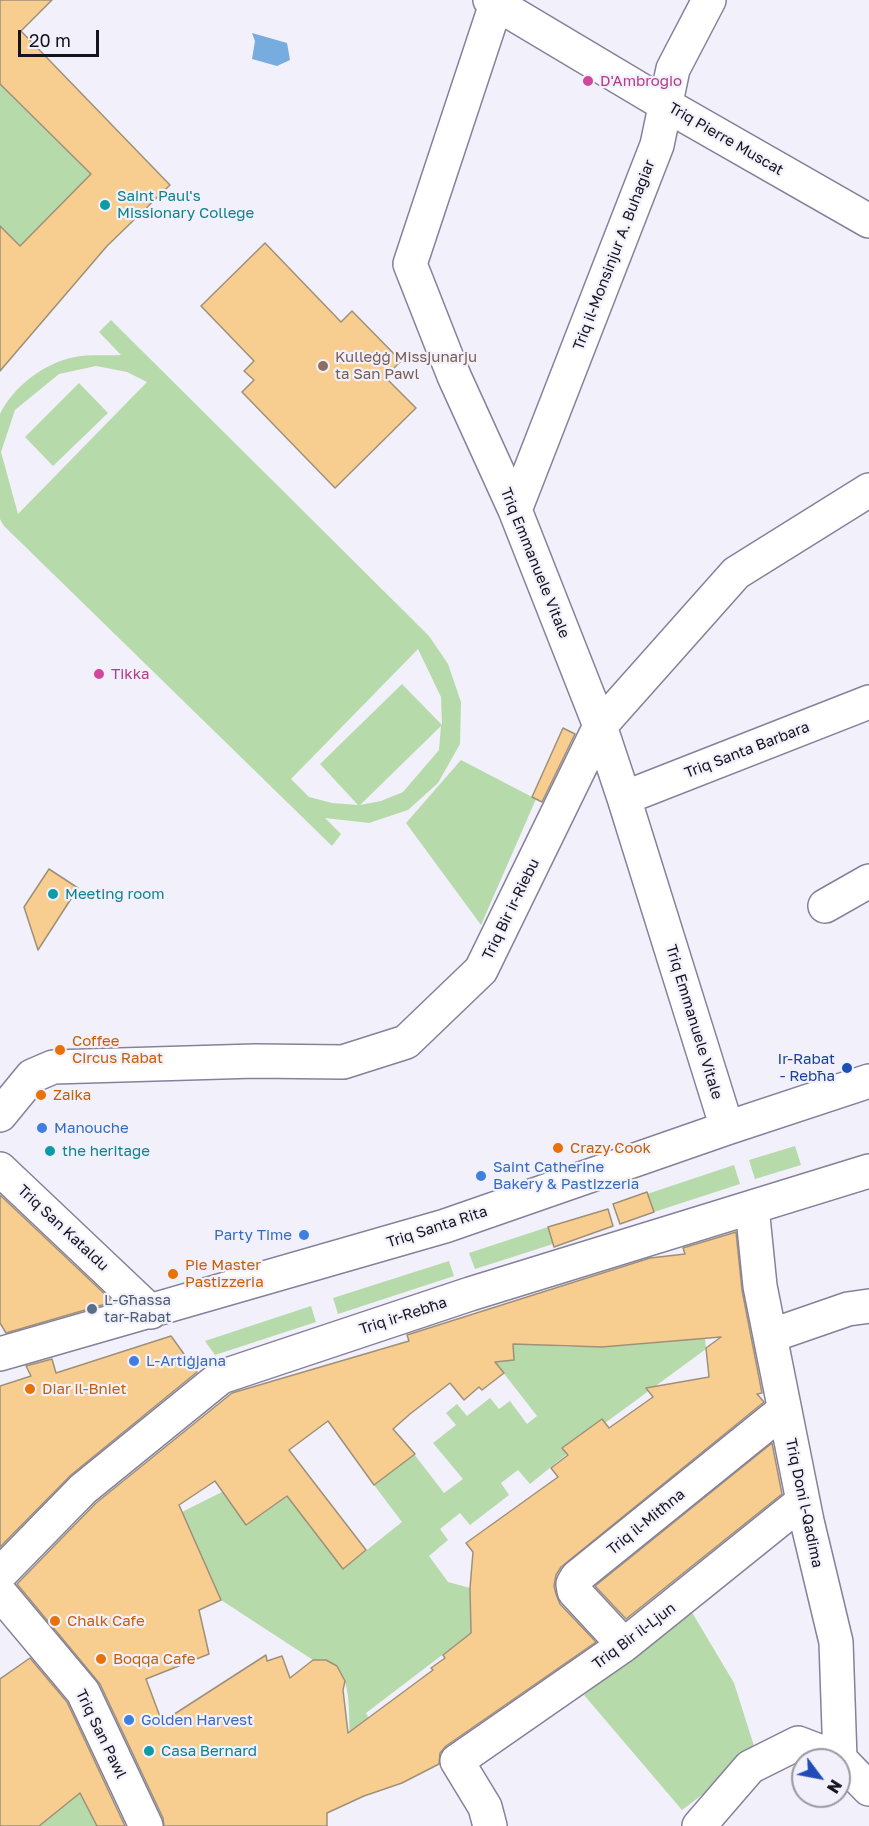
<!DOCTYPE html>
<meta charset="utf-8">
<style>
body{margin:0}
#map{position:relative;width:869px;height:1826px;overflow:hidden;background:#f2f0fb;font-family:"Golos Text",sans-serif}
canvas{display:block}
.north{position:absolute;left:791px;top:1748px;width:60px;height:60px;box-sizing:border-box;background:#f2f0fb;border:2px solid #9a98a2;border-radius:50%;rotate:122deg;font-size:16px;font-weight:700;line-height:24px;text-align:center;color:#15131c}
.north::after{content:'';display:block;margin:auto;width:21px;height:27px;background:#204bb9;clip-path:polygon(50% 0,100% 100%,50% 72%,0 100%)}
.scale{position:absolute;left:18px;top:30px;width:81px;height:27px;box-sizing:border-box;border:3px solid #15131c;border-top:0;padding-left:8px;font-size:18px;line-height:21px;white-space:nowrap;color:#15131c;-webkit-text-stroke:4px #f2f0fb;paint-order:stroke}
</style>
<div id="map">
<canvas width="869" height="1826"></canvas>
<div class="north">N</div>
<div class="scale">20 m</div>
</div>
<script>
const c = document.querySelector('canvas').getContext('2d');
c.lineJoin = 'round';
function paint(path, color) {
  c.fillStyle = color;
  c.fill(path, 'evenodd');
}
function strokePath(path, color, width, dash) {
  c.strokeStyle = color;
  c.lineWidth = width;
  c.lineCap = dash ? 'butt' : 'round';
  c.setLineDash(dash || []);
  c.stroke(path);
}
function label(font, color, halo, rows, align = 'center') {
  c.font = font + ' "Golos Text",sans-serif';
  c.lineWidth = 4.5;
  c.setLineDash([]);
  c.textBaseline = 'middle';
  c.strokeStyle = halo;
  c.fillStyle = color;
  for (const [text, x, y, turn = 0] of rows) {
    c.save();
    c.translate(x, y);
    c.rotate((+turn || 0) * Math.PI / 180);
    c.textAlign = isNaN(turn) ? turn : align;
    if (halo) c.strokeText(text, 0, 0);
    c.fillText(text, 0, 0);
    c.restore();
  }
}
paint(new Path2D(`
 M0,84L91,174L20,246L0,226Z
 M111,320L429,636L448,664L461,702L460,744L438,783L408,810L369,823L325,818L341,834L332,846L4,526L0,519V414C14,386 44,363 75,357C90,354 106,356 121,355L99,332ZM96,366L127,372L147,382L18,514L1,452L15,410L59,374ZM418,649L441,697L442,725L402,684L320,764L358,805L332,803L309,797L291,779ZM441,726L439,750L403,792L381,801L360,805Z
 M79,383L108,413L53,466L25,437Z
 M461,760L536,799L481,925L406,823Z
 M795,1146L801,1165L755,1179L749,1160Z
 M734,1165L740,1184L654,1212L647,1194Z
 M548,1227L553,1244L475,1269L469,1253Z
 M449,1261L454,1276L338,1314L333,1298Z
 M311,1306L316,1322L215,1355L205,1341Z
 M705,1338L706,1349L605,1423L530,1484L518,1470L501,1483L509,1495L470,1525L460,1513L440,1529L448,1540L429,1556L448,1582L470,1588L471,1633L366,1713L370,1721L350,1736C348,1714 353,1671 328,1661C324,1659 318,1660 313,1660L221,1600L182,1512L222,1492L246,1525L287,1496L343,1569L402,1522L374,1485L414,1454L444,1493L463,1479L433,1443L456,1425L446,1413L457,1404L467,1416L490,1398L499,1409L510,1401L527,1424L537,1416L495,1362L514,1360L512,1340C575,1354 641,1344 705,1338Z
 M690,1609L734,1683L754,1746L719,1782L682,1810L584,1695Z
 M80,1793L97,1826H39Z`), '#b7daaa');
paint(new Path2D(`
 M252,33L287,43L290,60L277,66L252,59L255,41Z`), '#77acde');
const building = new Path2D(`
 M0,0H52L21,31L170,185L107,246L0,371V226L20,246L91,174L0,84Z
 M265,243L341,322L352,311L401,361L385,377L416,408L335,488L242,392L254,380L244,371L254,361L201,306Z
 M563,728L575,734L542,802L532,797Z
 M49,869L78,888L38,950L24,907Z
 M647,1192L654,1212L620,1224L613,1204Z
 M0,1195L110,1299L109,1303L6,1333L0,1323Z
 M608,1209L613,1226L554,1247L548,1227Z
 M736,1232L742,1290L762,1393L757,1394L764,1402L561,1567L556,1575L554,1586L556,1594L560,1604L596,1642L446,1746L440,1753L439,1764L402,1783L364,1796L327,1813V1826H164L163,1818L100,1684L17,1584L96,1503L232,1393L409,1341L407,1335L650,1258L685,1254L683,1248ZM721,1337L706,1348L709,1377L646,1388L653,1397L609,1428L602,1419L562,1448L568,1455L551,1468L558,1477L466,1543L473,1552L470,1588L471,1633L443,1655L445,1658L431,1668L433,1670L348,1733L343,1690L345,1681L337,1666L326,1660H313L290,1678L282,1656L267,1661L266,1655L162,1722L146,1679L209,1654L199,1610L221,1600L179,1505L215,1481L246,1525L287,1496L343,1569L366,1550L289,1450L328,1421L374,1485L415,1454L393,1429L410,1414L450,1383L464,1400L479,1387L482,1390L504,1373L495,1362L514,1360L513,1344L602,1347Z
 M171,1336L197,1372L71,1475L0,1547V1386L31,1376L26,1366L52,1359L56,1373Z
 M772,1443L782,1494L626,1619L595,1586Z
 M30,1658L67,1702L125,1826H97L80,1793L39,1826H0V1679Z`);
paint(building, '#f7ce8f');
strokePath(building, '#9f9079', 1.5);
const minor = new Path2D(`
 M490,0L666,105L869,221
 M496,4L410,264L454,376L515,510L600,726L624,798L727,1128
 M515,510L657,145L673,69L709,0
 M624,798L869,702
 M825,906L869,881
 M0,1115L32,1076L53,1067L255,1061L343,1062L406,1042L481,970L600,726L736,573L869,490
 M0,1169L151,1312
 M752,1207L760,1286L807,1521L836,1642L840,1759L869,1789
 M770,1336L848,1309L869,1306
 M0,1354L445,1226L727,1128L869,1081
 M0,1574L83,1489L221,1377L470,1294L869,1171
 M0,1593L83,1692L146,1826
 M624,1645L574,1591L573,1584L577,1577L784,1410
 M490,1826L485,1807L457,1761L624,1645L803,1501
 M699,1826L750,1767L798,1743L840,1759`);
strokePath(minor, '#86819a', 36);
strokePath(minor, '#fff', 33);
for (const [x, y, r, color] of [
 [588,81,6,"#d1479c"],
 [105,205,6,"#0f9aa8"],
 [323,366,6,"#8d6e63"],
 [99,674,6,"#d1479c"],
 [53,894,6,"#0f9aa8"],
 [60,1050,6,"#e8710a"],
 [847,1068,6,"#1a4fb4"],
 [41,1095,6,"#e8710a"],
 [42,1128,6,"#3f7fe0"],
 [558,1148,6,"#e8710a"],
 [50,1151,6,"#0f9aa8"],
 [481,1176,6,"#3f7fe0"],
 [304,1235,6,"#3f7fe0"],
 [173,1274,6,"#e8710a"],
 [92,1309,6,"#5c6f8a"],
 [134,1361,6,"#3f7fe0"],
 [30,1389,6,"#e8710a"],
 [55,1621,6,"#e8710a"],
 [101,1659,6,"#e8710a"],
 [129,1720,6,"#3f7fe0"],
 [149,1751,6,"#0f9aa8"]
]) {
  const dot = new Path2D();
  dot.arc(x, y, r, 0, 2 * Math.PI);
  c.fillStyle = color;
  c.fill(dot);
  strokePath(dot, '#f2f0fb', 2);
}
label('15px', '#b23c85', '#f2f0fb', [
 ["D'Ambrogio",600,81],
 ["Tikka",111,674]
], 'left');
label('15px', '#15131c', '#f2f0fb', [
 ["Triq Pierre Muscat",726,139,30],
 ["Triq il-Monsinjur A. Buhagiar",614,255,-69],
 ["Triq Emmanuele Vitale",535,563,68],
 ["Triq Santa Barbara",747,750,-21],
 ["Triq Bir ir-Riebu",511,909,-64],
 ["Triq Emmanuele Vitale",694,1022,73],
 ["Triq Santa Rita",437,1227,-18],
 ["Triq San Kataldu",63,1228,43],
 ["Triq ir-Rebħa",403,1316,-18],
 ["Triq Doni l-Qadima",804,1503,78],
 ["Triq il-Mitħna",646,1522,-39],
 ["Triq Bir il-Ljun",634,1636,-37],
 ["Triq San Pawl",101,1734,64]
]);
label('15px', '#0d838f', '#f2f0fb', [
 ["Saint Paul's",117,196],
 ["Missionary College",117,213],
 ["Meeting room",65,894],
 ["the heritage",62,1151],
 ["Casa Bernard",161,1751]
], 'left');
label('15px', '#785e54', '#f2f0fb', [
 ["Kulleġġ Missjunarju",335,357],
 ["ta San Pawl",335,374]
], 'left');
label('15px', '#c56008', '#f2f0fb', [
 ["Coffee",72,1041],
 ["Circus Rabat",72,1058],
 ["Zaika",53,1095],
 ["Crazy Cook",570,1148],
 ["Pie Master",185,1265],
 ["Pastizzeria",185,1282],
 ["Diar il-Bniet",42,1389],
 ["Chalk Cafe",67,1621],
 ["Boqqa Cafe",113,1659]
], 'left');
label('15px', '#164399', '#f2f0fb', [
 ["Ir-Rabat",835,1059],
 ["- Rebħa",835,1076]
], 'right');
label('15px', '#366cbe', '#f2f0fb', [
 ["Manouche",54,1128],
 ["Saint Catherine",493,1167],
 ["Bakery & Pastizzeria",493,1184],
 ["Party Time",292,1235,"right"],
 ["L-Artiġjana",146,1361],
 ["Golden Harvest",141,1720]
], 'left');
label('15px', '#4e5e75', '#f2f0fb', [
 ["L-Għassa",104,1300],
 ["tar-Rabat",104,1317]
], 'left');
</script>
